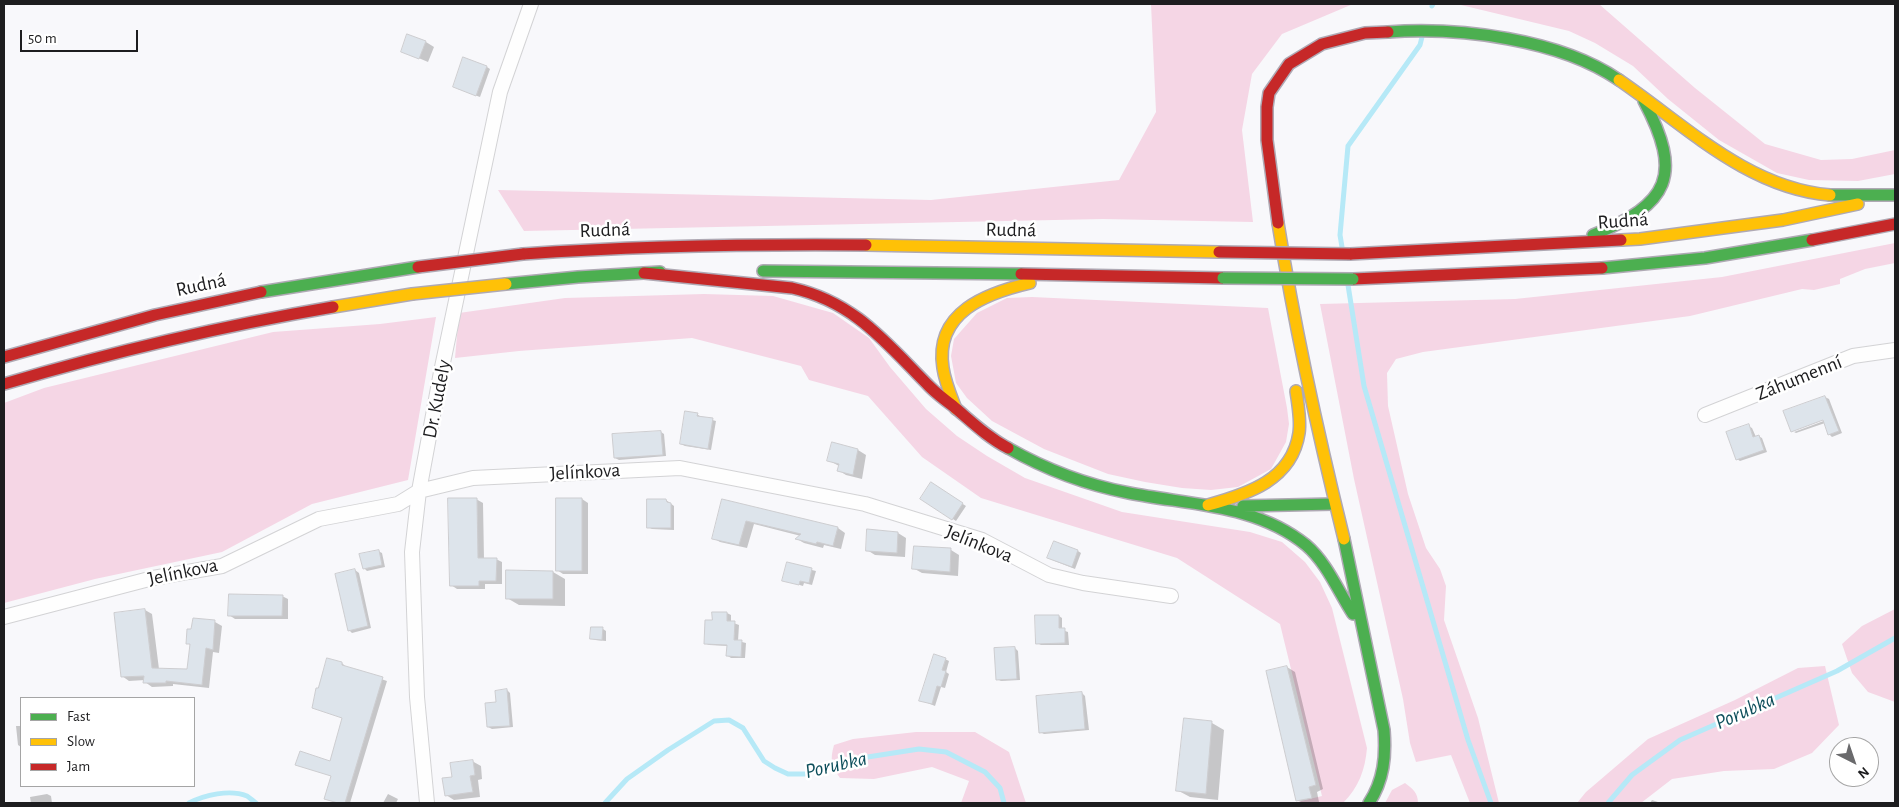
<!DOCTYPE html>
<meta charset="utf-8">
<style>
body{margin:0}
#map{position:relative;width:1899px;height:807px;overflow:hidden;background:#f8f8fb;font-family:"Alegreya Sans",sans-serif}
canvas{display:block}
.frame{position:absolute;inset:0;border:5px solid #1d1d1f;pointer-events:none}
.legend{position:absolute;left:20px;top:697px;width:175px;height:90px;box-sizing:border-box;background:#fff;border:1px solid #a5a5a5;margin:0;padding:6px 9px;list-style:none;font-size:15px;color:#1d1d1f}
.legend li{display:flex;align-items:center;gap:10px;height:25px}
.legend b{width:25px;border:1px solid #a5a5a5}
.north{position:absolute;left:1829px;top:737px;width:50px;height:50px;box-sizing:border-box;background:#fff;border:1px solid #a5a5a5;border-radius:50%;rotate:139deg;font-size:14px;font-weight:700;line-height:20px;text-align:center;color:#1d1d1f}
.north::after{content:'';display:block;margin:auto;width:18px;height:22px;background:#6a6a6c;clip-path:polygon(50% 0,100% 100%,50% 72%,0 100%)}
.scale{position:absolute;left:20px;top:30px;width:118px;height:22px;box-sizing:border-box;border:2px solid #1d1d1f;border-top:0;padding-left:6px;font-size:15px;line-height:18px;white-space:nowrap;color:#1d1d1f;-webkit-text-stroke:4px #fff;paint-order:stroke}
</style>
<div id="map">
<canvas width="1899" height="807"></canvas>
<div class="frame"></div>
<ul class="legend">
<li><b style="height:6px;background:#4caf50"></b>Fast</li>
<li><b style="height:6px;background:#ffc107"></b>Slow</li>
<li><b style="height:6px;background:#c62828"></b>Jam</li>
</ul>
<div class="north">N</div>
<div class="scale">50 m</div>
</div>
<script>
const c = document.querySelector('canvas').getContext('2d');
c.lineJoin = 'round';
function paint(path, color) {
  c.fillStyle = color;
  c.fill(path, 'evenodd');
}
function strokePath(path, color, width, dash) {
  c.strokeStyle = color;
  c.lineWidth = width;
  c.lineCap = dash ? 'butt' : 'round';
  c.setLineDash(dash || []);
  c.stroke(path);
}
function label(font, color, halo, rows, align = 'center') {
  c.font = font + ' "Alegreya Sans",sans-serif';
  c.lineWidth = 5;
  c.setLineDash([]);
  c.textBaseline = 'middle';
  c.strokeStyle = halo;
  c.fillStyle = color;
  for (const [text, x, y, turn = 0] of rows) {
    c.save();
    c.translate(x, y);
    c.rotate((+turn || 0) * Math.PI / 180);
    c.textAlign = isNaN(turn) ? turn : align;
    if (halo) c.strokeText(text, 0, 0);
    c.fillText(text, 0, 0);
    c.restore();
  }
}
paint(new Path2D(`
 M1151,4H1353L1282,34L1252,74L1242,130L1253,222L1103,219L524,231L498,190L931,200L1119,180L1156,112Z
 M1438,4H1599L1695,88L1765,144L1821,160L1852,159L1895,150V174L1858,181L1809,180L1777,173L1719,140L1668,99L1633,66L1595,43L1569,31L1461,5Z
 M1895,243V263L1865,269L1840,279V284L1814,290L1802,289L1690,316L1423,352L1396,359L1387,373L1388,406L1408,494L1426,548L1440,569L1446,586L1444,620L1478,718L1499,803H1470L1451,755L1416,762L1410,743L1403,699L1354,479L1320,304L1515,299L1722,277Z
 M704,294L773,296L833,313L869,338L890,367L926,409L957,436L987,456L1025,478L1122,512L1250,532L1282,542L1305,562L1320,582L1332,608L1367,748C1365,770 1359,787 1343,803H1293L1322,796L1280,624L1177,558L981,498L922,457L868,396L809,380L801,366L692,338L519,351L455,358L459,313L565,298Z
 M1032,297L1268,308L1287,408L1289,424L1286,442L1271,469L1238,487L1211,490L1182,488L1145,482L1108,474L1044,449L992,421L967,398L956,383L951,356L954,339L977,313L1007,298Z
 M436,317L408,480L312,504L222,552L95,579L4,603V403L44,388L273,332L380,324Z
 M1895,609V702L1868,692L1852,673L1842,644L1862,626Z
 M1825,666L1839,725L1812,753L1774,769L1724,771L1672,779L1641,803H1577L1586,792L1648,739L1735,700L1798,668Z
 M916,732H975L1009,752L1026,803H961L969,781L932,767L874,779L840,778C831,765 830,759 834,745L853,739Z
 M1405,783C1413,789 1418,793 1418,803H1385L1392,790Z`), '#f5d6e5');
paint(new Path2D(`
 M426,42L434,47L428,62L402,51Z
 M487,67L490,69L480,97L458,89Z
 M1825,397L1829,399L1842,433L1832,437L1829,434L1825,423L1796,433L1794,432L1829,419L1828,417L1792,431L1785,412Z
 M697,414L701,417L716,421L711,450L685,446L681,444Z
 M1748,426L1752,428L1756,437L1758,436L1762,438L1767,452L1740,461L1737,459Z
 M661,432L664,434L666,456L619,460L615,458Z
 M833,444L858,450L866,455L862,479L846,475L838,470L839,466L828,460Z
 M931,484L966,506L956,521L922,499Z
 M476,499L483,503L484,559H496L502,562V584H485V589H457L451,585Z
 M582,499L588,503V574H563L557,570Z
 M666,500L674,506V530L652,529L648,527Z
 M722,500L838,528L845,533L841,549L824,545L823,548L804,543L797,539L801,536L754,524L747,548L720,542L713,538Z
 M869,531L898,533L906,538L905,557L875,555L867,550Z
 M915,547L951,550L959,555L958,576L922,573L913,568Z
 M378,551L382,553L385,567L367,571L364,568Z
 M1078,551L1081,553L1075,569L1052,560Z
 M787,564L816,571L812,585L804,583L803,586L783,580Z
 M355,570L359,573L371,628L352,633L349,630Z
 M553,572L565,579V606L519,605L507,598Z
 M282,596L288,599V619H235L229,615Z
 M145,610L152,614L159,669L188,670L191,645L187,643L215,622L222,626L219,653L213,652L209,688L173,684V686L152,687L145,682V680L129,681L122,676Z
 M727,613L731,615V622L739,625L738,641L746,643L745,658H731L728,656V646L709,645L705,643Z
 M1059,616L1062,618V630L1068,632L1069,645H1041L1037,643Z
 M603,629L606,631V641L595,640L591,638Z
 M1015,648L1018,651L1020,680L1001,681L997,679Z
 M945,659L949,661L946,672L949,674L945,688L941,687L935,706L925,702Z
 M342,663L346,667L387,681L350,803H337L325,798L332,776L297,765L330,762L343,718L313,707Z
 M1287,667L1295,672L1323,789L1317,792L1319,802L1303,803L1297,800Z
 M507,690L510,693L513,727L492,729L488,727Z
 M1082,693L1085,696L1089,730L1044,734L1040,732Z
 M20,716H21V747L18,745L16,726H20Z
 M1212,723L1224,730L1218,800L1190,797L1177,790Z
 M472,761L481,766L482,779L478,780L480,797L454,800L446,795L453,778Z
 M47,794L51,796L52,803H31L30,797Z
 M388,794L398,799L396,803H383Z
 M1652,800L1661,803H1650Z`), '#0003');
strokePath(new Path2D(`
 M1432,6L1433,4
 M1342,247L1340,235L1348,146L1420,45L1422,37
 M1348,285L1364,386L1468,740L1491,803
 M189,803C204,795 230,789 247,796C250,798 253,801 256,803
 M605,803L627,779L668,750L714,721L729,720L743,728L764,761L775,768L788,774H805L842,761L919,749L946,752L985,772L1000,788L1004,803
 M1608,803L1632,775L1680,740L1837,671L1895,638`), '#b6e9f7', 5);
const building = new Path2D(`
 M407,34L426,41L419,59L401,52Z
 M463,57L487,66L476,96L453,87Z
 M1825,396L1839,431L1828,435L1823,420L1791,432L1783,411Z
 M685,411L698,413L697,416L713,418L708,449L680,444Z
 M1749,424L1753,437L1759,435L1764,450L1736,460L1726,432Z
 M661,431L663,455L614,458L612,434Z
 M832,442L858,449L853,475L837,471L839,464L827,461Z
 M931,482L963,503L952,520L920,499Z
 M448,498H477L478,558H497L496,581H479V586H450Z
 M556,498H582V571H556Z
 M647,499H666L667,502L671,503V528H647Z
 M722,499L838,527L833,546L817,542L816,544L795,539L801,534L746,521L739,545L712,539Z
 M867,529L898,532L897,553L866,551Z
 M1054,541L1078,550L1072,567L1047,558Z
 M914,546L951,548L950,572L912,569Z
 M379,550L382,565L363,569L359,554Z
 M787,562L812,568L809,583L800,581L799,585L782,581Z
 M355,569L368,626L348,631L335,574Z
 M506,570L553,571V599H506Z
 M229,594L283,595L282,616H228Z
 M145,609L152,668L187,669L190,644H186L187,629H191L193,618L215,620L213,650L206,648L202,685L166,681V683H143L144,676L121,677L114,613Z
 M712,612H727V621H735L734,640H742L741,657L726,656L727,645L704,644L705,620H712Z
 M1035,615H1059V628H1065V643L1036,644Z
 M591,627H603L602,640L590,639Z
 M1015,647L1017,679L996,680L994,648Z
 M934,654L946,658L942,670L946,671L941,687L937,686L932,704L919,701Z
 M327,658L342,662V665L383,677L345,803H338L324,799L331,776L295,765L300,751L330,761L342,718L312,708L316,688H318Z
 M1287,666L1316,785L1309,787L1312,798L1296,801L1266,671Z
 M507,689L510,726L487,727L485,703L496,702L495,691Z
 M1082,692L1085,729L1039,733L1036,696Z
 M1184,718L1212,721L1206,794L1176,791Z
 M473,760L475,775L470,776L473,792L445,796L442,778L452,777L450,763Z`);
paint(building, '#dde4eb');
strokePath(building, '#cdcdd0', 1);
const street = new Path2D(`
 M1705,415L1853,356L1895,350
 M4,617L153,578L222,566L319,519L398,504L419,491L473,478L680,468L865,504L982,540L1049,575L1083,583L1171,596
 M427,803L417,697L412,552L419,491L441,372L500,92L531,4`);
const fast = new Path2D(`
 M1388,32C1460,27 1559,39 1619,80
 M1830,195H1895
 M1593,235C1670,204 1683,175 1644,101
 M1602,268L1705,258L1812,240
 M763,271L1021,274
 M506,284L578,277L660,272
 M261,292L418,267
 M1008,448C1045,469 1087,485 1129,493C1189,505 1256,504 1306,545C1327,563 1338,591 1353,614
 M1243,506L1334,504
 M1344,539L1384,730C1386,756 1384,780 1369,803`);
const slow = new Path2D(`
 M1619,80C1685,125 1747,188 1830,195
 M1278,223C1295,329 1318,434 1344,539
 M1621,240L1640,239L1783,220L1858,204
 M866,245L1219,252
 M333,307L412,294
 M956,409C951,396 945,382 943,368C934,312 987,293 1030,283
 M1208,505C1248,494 1292,480 1299,433C1301,420 1298,405 1296,391`);
const jam = new Path2D(`
 M1278,223L1267,140V107L1269,93L1289,64L1322,44L1365,33L1388,32
 M1812,240L1895,224
 M523,254C637,246 751,244 866,245
 M1350,254L1621,240
 M644,273L792,288C855,302 886,343 930,387C937,394 945,400 953,406C971,421 987,437 1008,448
 M1021,274L1223,278
 M1353,279L1602,268
 M4,357L155,315L261,292
 M4,384C112,352 222,326 333,307`);
strokePath(street, '#d3d3d5', 16);
strokePath(fast, '#afa9b4', 14);
strokePath(slow, '#afa9b4', 14);
strokePath(jam, '#afa9b4', 14);
strokePath(street, '#fefefe', 14);
strokePath(fast, '#4caf50', 11);
strokePath(slow, '#ffc107', 11);
strokePath(jam, '#c62828', 11);
const fastBridge = new Path2D(`
 M1223,278L1353,279`);
const slowBridge = new Path2D(`
 M412,294L506,284`);
const jamBridge = new Path2D(`
 M1219,252L1350,254
 M418,267L523,254`);
strokePath(fastBridge, '#afa9b4', 14, []);
strokePath(slowBridge, '#afa9b4', 14, []);
strokePath(jamBridge, '#afa9b4', 14, []);
strokePath(fastBridge, '#4caf50', 11);
strokePath(slowBridge, '#ffc107', 11);
strokePath(jamBridge, '#c62828', 11);
label('20px', '#1d1d1f', '#fff', [
 ["Rudná",1623,221,-4],
 ["Rudná",605,230,-2],
 ["Rudná",1011,230,1],
 ["Rudná",201,285,-12],
 ["Záhumenní",1799,378,-22],
 ["Dr. Kudely",437,399,-79],
 ["Jelínkova",585,472,-3],
 ["Jelínkova",979,544,22],
 ["Jelínkova",183,572,-12]
]);
label('italic 21px', '#0d4e5b', '#fff', [
 ["Porubka",1745,711,-24],
 ["Porubka",836,765,-13]
]);
</script>
